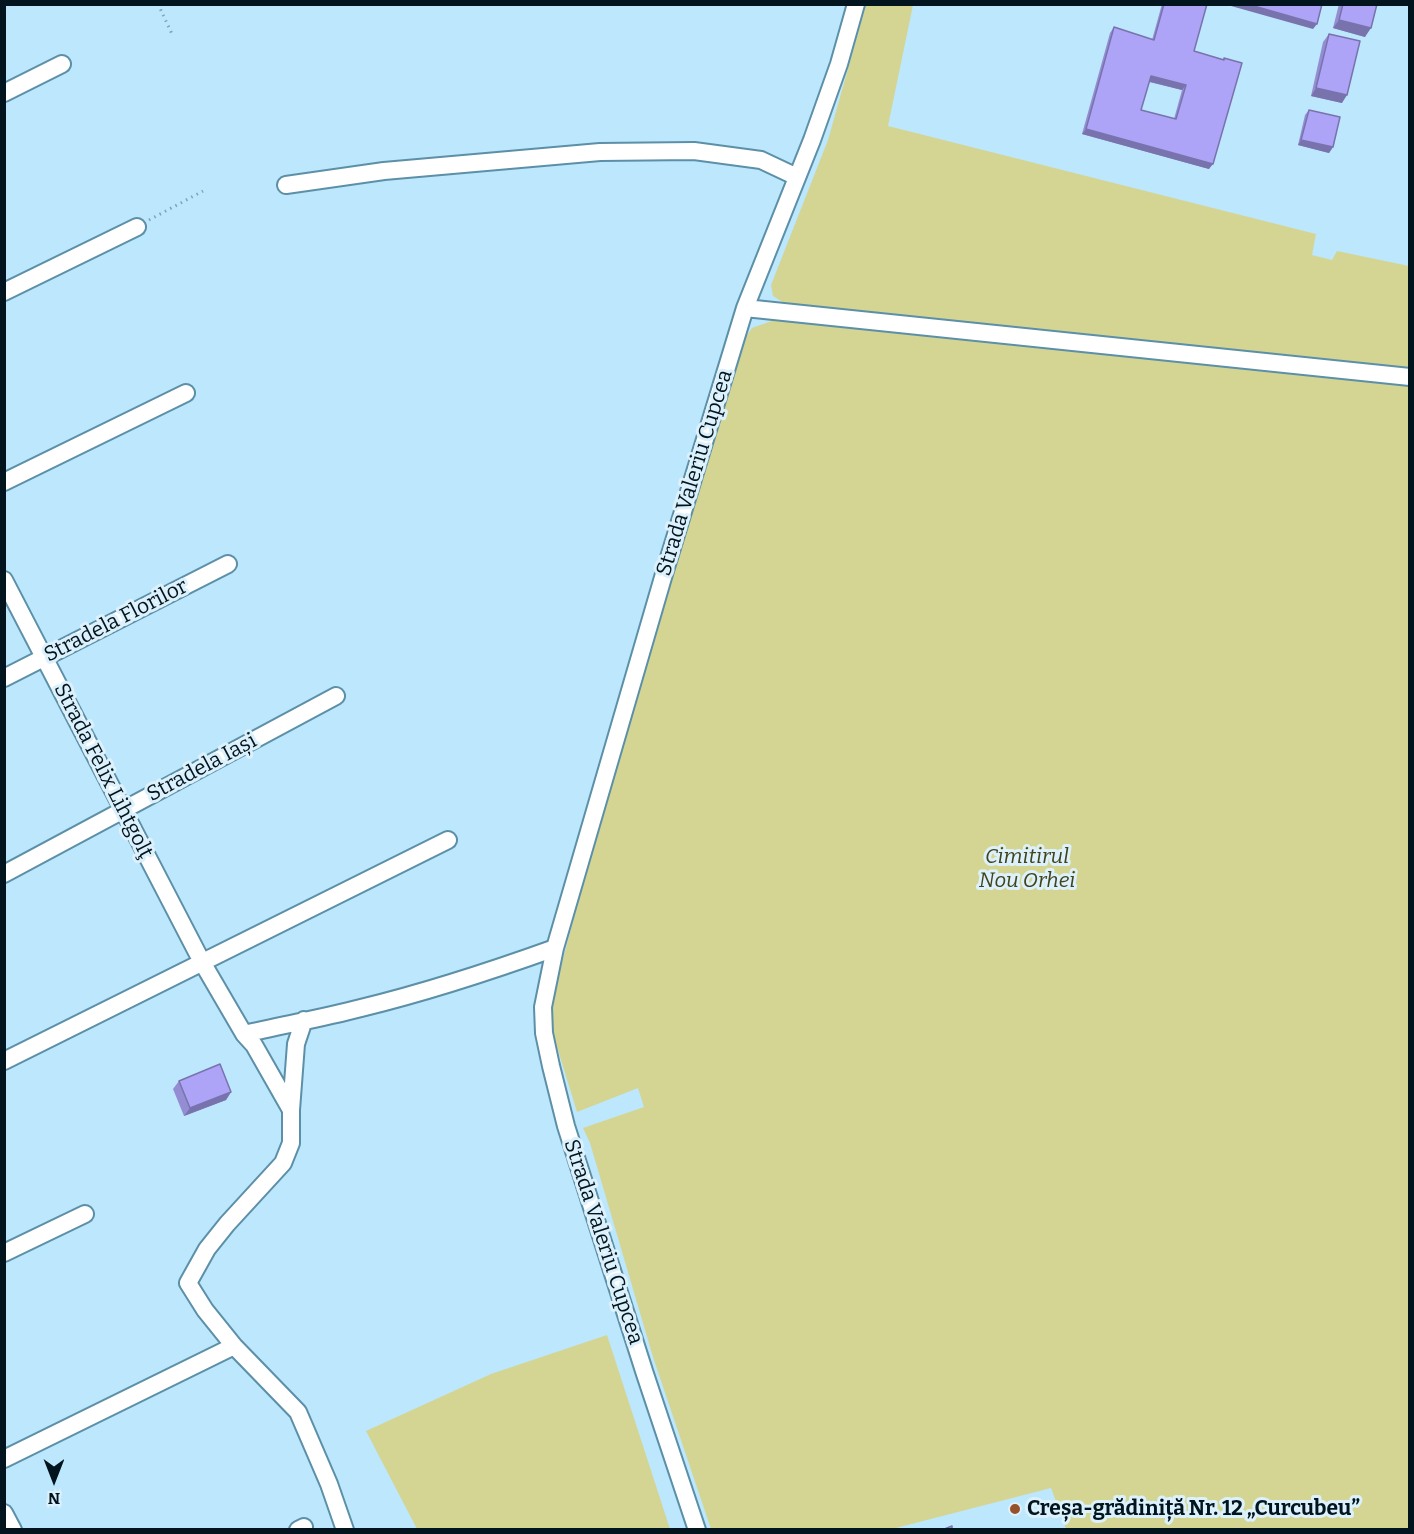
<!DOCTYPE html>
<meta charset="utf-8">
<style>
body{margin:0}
#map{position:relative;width:1414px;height:1534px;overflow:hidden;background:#bce7fc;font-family:Bitter,serif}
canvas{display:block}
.frame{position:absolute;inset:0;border:6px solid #02151e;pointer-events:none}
.north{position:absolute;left:24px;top:1450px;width:60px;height:60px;-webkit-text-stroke:4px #dcf1fb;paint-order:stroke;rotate:180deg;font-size:16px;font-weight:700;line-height:24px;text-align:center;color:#02151e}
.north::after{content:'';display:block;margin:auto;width:21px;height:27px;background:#02151e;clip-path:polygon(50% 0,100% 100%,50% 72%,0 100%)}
</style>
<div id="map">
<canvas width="1414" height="1534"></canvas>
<div class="frame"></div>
<div class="north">N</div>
</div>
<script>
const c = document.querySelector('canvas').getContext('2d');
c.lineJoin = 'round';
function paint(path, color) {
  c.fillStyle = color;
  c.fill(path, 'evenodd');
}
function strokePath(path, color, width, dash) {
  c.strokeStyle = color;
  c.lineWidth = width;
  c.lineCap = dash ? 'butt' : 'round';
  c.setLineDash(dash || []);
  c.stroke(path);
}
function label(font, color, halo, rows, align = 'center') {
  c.font = font + ' Bitter,serif';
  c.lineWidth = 6;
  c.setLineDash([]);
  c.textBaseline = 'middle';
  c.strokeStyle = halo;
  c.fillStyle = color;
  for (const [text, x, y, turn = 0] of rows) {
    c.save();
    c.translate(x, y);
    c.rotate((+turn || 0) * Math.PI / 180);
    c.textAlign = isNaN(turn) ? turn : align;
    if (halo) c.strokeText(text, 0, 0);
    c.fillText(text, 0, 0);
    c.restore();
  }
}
paint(new Path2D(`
 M866,5H913L888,126L1316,234L1312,255L1332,260L1337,251L1409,266V370L1069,332L789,306L773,296L771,285L828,140Z
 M777,319L1409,384V1529H1066L1051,1488L892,1529H711L653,1357L590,1143L583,1128L644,1107L638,1088L577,1112L550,1024L554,993L595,838L742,342L752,328Z
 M607,1335L670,1529H417L366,1431L491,1374Z`), '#d4d593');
const minor = new Path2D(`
 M4,93L62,64
 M286,185L384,171L600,152L694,151L761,160L797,177
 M4,292L137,227
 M745,308L1410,377
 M4,482L186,393
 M4,580L202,962L244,1034L254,1045L291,1110
 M4,678L228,564
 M4,874L336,696
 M304,1020L296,1044L291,1110V1143L283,1163L227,1224L207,1249L188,1283L205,1310L234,1346L298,1412L329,1484L345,1530
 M244,1034C283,1025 323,1018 361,1008C427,992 491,971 555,948
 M4,1061L448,840
 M4,1253L85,1214
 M4,1459L234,1346
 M4,1513L13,1530
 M298,1530L304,1527
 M697,1530L645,1374L566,1126L551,1066L544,1033L543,1007L555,948L664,574L745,308L812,140L839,64L856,4`);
strokePath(minor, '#5c90a8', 20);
strokePath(new Path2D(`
 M158,4L172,34
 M149,220L203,191`), '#80a4b5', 3, [1.5, 4.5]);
strokePath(minor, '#fff', 16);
paint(new Path2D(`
 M1162,4H1207L1194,51L1223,60L1224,58L1209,169L1082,134L1110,33L1114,27L1152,40ZM1149,82L1182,90L1174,119L1141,110Z
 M1339,4H1377L1365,37L1333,28Z
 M1329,34L1342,103L1311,96L1323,42Z
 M1309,110L1333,147L1329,153L1298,145L1305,115Z
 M179,1081L231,1092L226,1100L184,1116L173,1089Z`), '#958dd4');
paint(new Path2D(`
 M1224,4H1247L1317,24L1313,29Z
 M1339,20L1371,28L1365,37L1333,28Z
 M1151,76L1186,85L1182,90L1147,81Z
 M1316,88L1347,95L1342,103L1311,96Z
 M1086,129L1213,164L1209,169L1082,134Z
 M1301,140L1333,147L1329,153L1298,145Z
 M231,1092L226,1100L184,1116L190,1108Z`), '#7973ad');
const building = new Path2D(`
 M1164,4H1207L1194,51L1224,60V58L1242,63L1213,164L1086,129L1114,27L1154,40ZM1151,76L1186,85L1176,119L1141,110Z
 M1247,4H1322L1317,24Z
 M1343,4H1377L1371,28L1339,20Z
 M1329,34L1360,41L1347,95L1316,88Z
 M1309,110L1340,117L1333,147L1301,140Z
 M220,1064L231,1092L190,1108L179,1081Z
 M952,1526V1530H942Z`);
paint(building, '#ada4f7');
strokePath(building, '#7973ad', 1.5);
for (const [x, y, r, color] of [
 [1015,1509,6,"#975129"]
]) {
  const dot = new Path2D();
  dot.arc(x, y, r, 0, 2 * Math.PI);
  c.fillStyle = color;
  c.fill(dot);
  strokePath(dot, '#dcf1fb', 2);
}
label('21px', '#02151e', '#dcf1fb', [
 ["Strada Valeriu Cupcea",695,473,-73],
 ["Stradela Florilor",116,621,-27],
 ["Stradela Iași",202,768,-28],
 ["Strada Felix Lihtgolţ",103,771,63],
 ["Strada Valeriu Cupcea",603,1242,72]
]);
label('italic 21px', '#42421a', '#dcf1fb', [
 ["Cimitirul",1027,857],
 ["Nou Orhei",1027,881]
]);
label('bold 21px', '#02151e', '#dcf1fb', [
 ["Creșa-grădiniță Nr. 12 „Curcubeu”",1027,1509]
], 'left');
</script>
